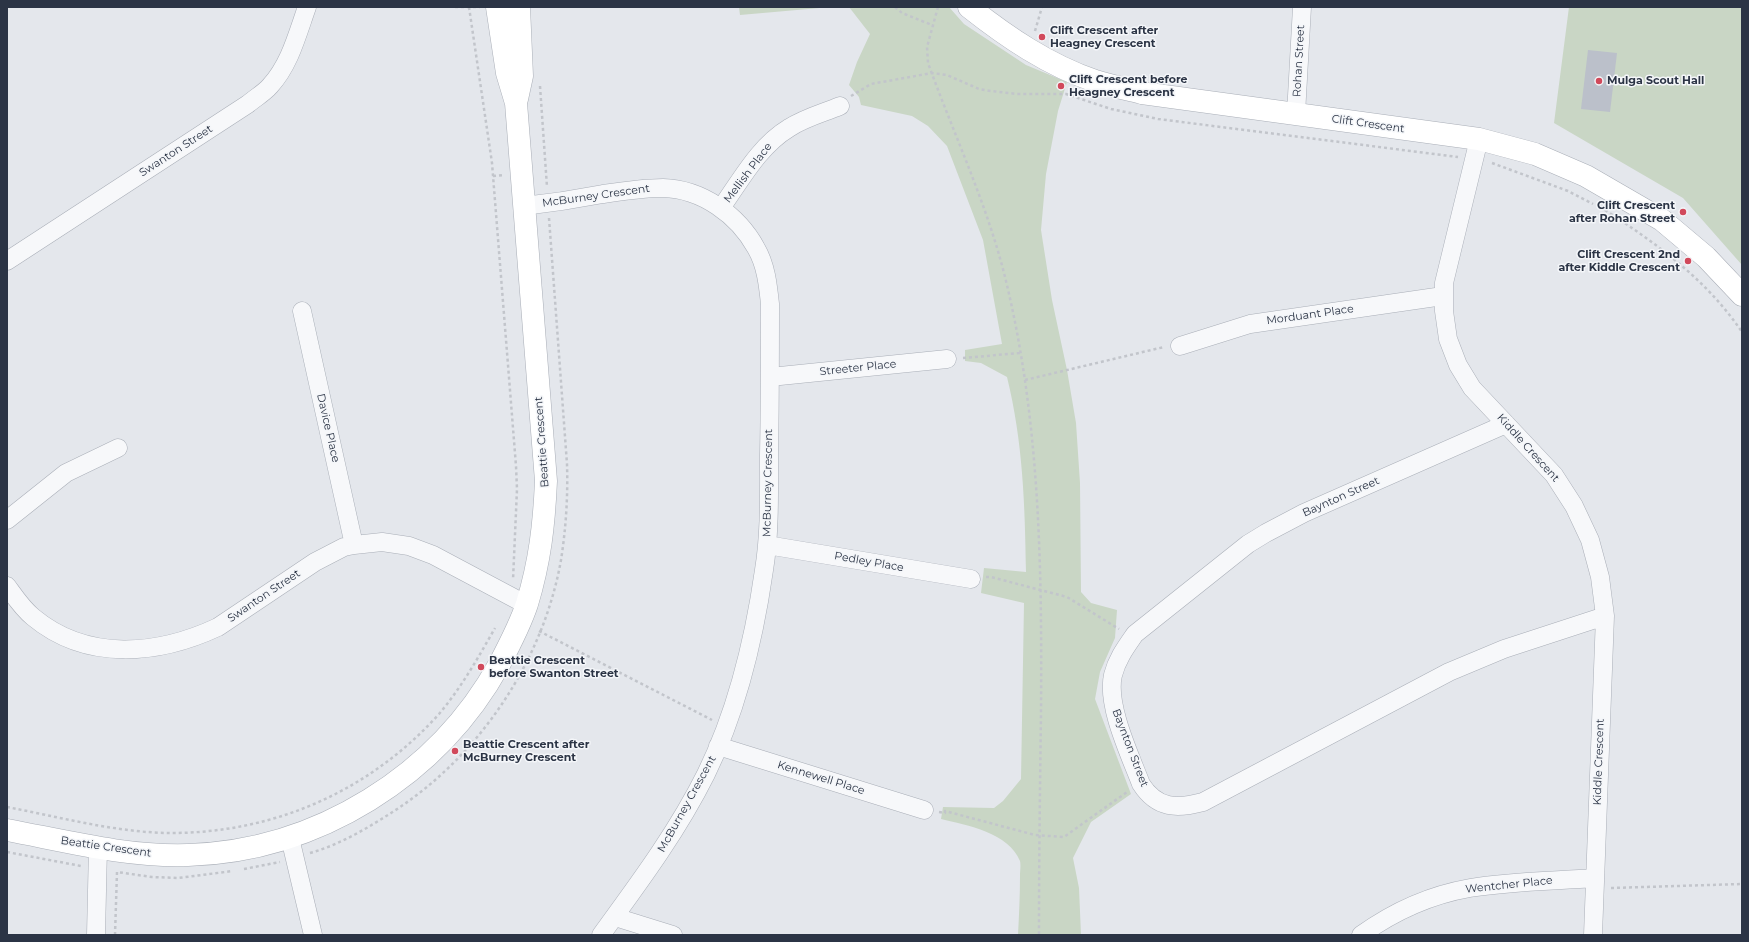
<!DOCTYPE html>
<style>
body{margin:0}
#map{position:relative;width:1749px;height:942px;overflow:hidden;background:#e4e7ec;font-family:Montserrat,sans-serif}
canvas{display:block}
.frame{position:absolute;inset:0;border:8px solid #2b3445;pointer-events:none}
</style>
<div id="map">
<canvas width="1749" height="942"></canvas>
<div class="frame"></div>
</div>
<script>
const c = document.querySelector('canvas').getContext('2d');
c.lineJoin = 'round';
function paint(path, color) {
  c.fillStyle = color;
  c.fill(path, 'evenodd');
}
function strokePath(path, color, width, dash) {
  c.strokeStyle = color;
  c.lineWidth = width;
  c.lineCap = dash ? 'butt' : 'round';
  c.setLineDash(dash || []);
  c.stroke(path);
}
function label(font, color, halo, rows, align = 'center') {
  c.font = font + ' Montserrat,sans-serif';
  c.lineWidth = 3;
  c.setLineDash([]);
  c.textBaseline = 'middle';
  c.strokeStyle = halo;
  c.fillStyle = color;
  for (const [text, x, y, turn = 0] of rows) {
    c.save();
    c.translate(x, y);
    c.rotate((+turn || 0) * Math.PI / 180);
    c.textAlign = isNaN(turn) ? turn : align;
    if (halo) c.strokeText(text, 0, 0);
    c.fillText(text, 0, 0);
    c.restore();
  }
}
paint(new Path2D(`
 M739,7H831L740,15Z
 M849,7H949L964,24L1026,65L1067,82L1058,111L1046,174L1041,230L1052,300L1067,370L1076,423L1080,483L1081,592L1091,603L1117,610L1115,638L1100,672L1095,699L1131,794L1091,822L1073,858L1079,888L1081,935H1018C1019,915 1020,896 1020,876C1020,872 1021,865 1020,861C1009,833 967,825 941,819L943,807L994,808L1003,801L1021,779L1024,603L981,593L984,568L1026,572C1025,505 1023,442 1007,377L981,363L965,361V350L1002,344L983,240L947,146L928,126L912,116L861,105L859,97L849,85L857,62L870,34Z
 M1569,7H1742V265L1683,198L1554,123Z`), '#c9d6c5');
paint(new Path2D(`
 M1588,50L1617,53L1610,112L1581,109Z`), '#bbc0ca');
const street = new Path2D(`
 M1296,114L1302,7
 M1479,139L1444,283V311L1448,339L1458,365L1472,388L1554,475L1574,506L1590,540L1600,577L1605,616L1593,935
 M524,206C551,203 577,199 603,194C623,191 643,188 663,188C702,189 738,215 756,248C766,265 768,285 770,304C770,355 770,405 769,456C769,494 770,533 764,570C754,640 737,711 706,774C677,832 639,883 601,935
 M721,208C741,180 759,146 789,128C804,118 823,113 840,106
 M7,261L248,104C255,98 264,93 270,86C290,64 297,35 307,7
 M302,311L354,545
 M1180,346L1250,324L1443,296
 M770,377L947,359
 M1506,424L1304,513L1266,533L1248,544L1135,634C1126,647 1117,659 1113,675C1106,705 1130,755 1141,784C1157,809 1177,809 1203,802L1449,672L1504,649L1605,616
 M7,520L66,473L118,448
 M767,545L971,579
 M7,586C15,597 22,608 33,617C87,662 158,655 218,627L315,562L344,547L354,545L382,542L409,546L433,555L527,605
 M718,746L924,810
 M290,838L313,935
 M615,917L673,935
 M96,935L98,847
 M1361,935C1393,912 1430,895 1470,888C1511,881 1553,881 1595,878`);
const secondary = new Path2D(`
 M969,7C1007,37 1048,65 1095,81C1110,86 1127,89 1142,93L1479,139L1535,154L1586,176L1662,220L1706,257L1742,295
 M517,99L522,76L519,7
 M7,830C66,841 127,857 188,855C317,851 438,776 500,663C510,644 520,625 527,604C540,561 544,525 546,481L516,103L507,73L497,7`);
strokePath(street, '#a9aeb7', 19);
strokePath(secondary, '#a9aeb7', 23);
strokePath(new Path2D(`
 M455,7H480
 M469,7L492,163L516,466L517,489L513,580
 M895,7L902,13L932,25
 M938,7L927,47L928,63C954,135 988,206 1006,281C1040,422 1042,567 1041,712C1040,786 1039,861 1039,935
 M1035,31L1042,7
 M540,86L547,187
 M851,96L871,84L932,73L947,75L979,89L991,91L1017,94H1066L1111,109L1158,119L1458,157
 M1492,163L1568,191L1593,204
 M493,176L504,175
 M1605,210C1657,244 1706,279 1742,332
 M963,358L1020,353
 M1025,380L1164,347
 M986,577H991L1067,597L1119,629
 M539,631L712,720
 M7,807C59,817 119,833 171,833C274,833 370,791 439,714C461,688 478,658 495,628
 M939,812L945,813V811L1035,835L1064,837L1127,792
 M7,852L81,866
 M310,853C339,845 366,829 391,813C478,758 543,662 561,560C566,528 568,496 567,464L549,218
 M244,869L280,862
 M1611,888L1742,884
 M115,935L117,872L152,877L178,878L233,871`), '#c2c5cb', 2.5, [3, 3]);
strokePath(street, '#f7f8fa', 18);
strokePath(secondary, '#fff', 22);
for (const [x, y, r, color] of [
 [1042,37,4,"#d1495b"],
 [1599,81,4,"#d1495b"],
 [1061,86,4,"#d1495b"],
 [1683,212,4,"#d1495b"],
 [1688,261,4,"#d1495b"],
 [481,667,4,"#d1495b"],
 [455,751,4,"#d1495b"]
]) {
  const dot = new Path2D();
  dot.arc(x, y, r, 0, 2 * Math.PI);
  c.fillStyle = color;
  c.fill(dot);
  strokePath(dot, '#f4f6f9', 1.5);
}
label('bold 11px', '#2b3445', '#f4f6f9', [
 ["Clift Crescent after",1050,31],
 ["Heagney Crescent",1050,44],
 ["Clift Crescent before",1069,80],
 ["Heagney Crescent",1069,93],
 ["Mulga Scout Hall",1607,81],
 ["Clift Crescent",1675,206,"right"],
 ["after Rohan Street",1675,219,"right"],
 ["Clift Crescent 2nd",1680,255,"right"],
 ["after Kiddle Crescent",1680,268,"right"],
 ["Beattie Crescent",489,661],
 ["before Swanton Street",489,674],
 ["Beattie Crescent after",463,745],
 ["McBurney Crescent",463,758]
], 'left');
label('11px', '#2b3445', '#f4f6f9', [
 ["Rohan Street",1299,61,-87],
 ["Clift Crescent",1368,124,8],
 ["Swanton Street",176,151,-33],
 ["Mellish Place",748,173,-53],
 ["McBurney Crescent",596,196,-8],
 ["Morduant Place",1310,315,-8],
 ["Streeter Place",858,368,-6],
 ["Davice Place",328,428,77],
 ["Beattie Crescent",542,442,-94],
 ["Kiddle Crescent",1528,448,48],
 ["McBurney Crescent",768,483,-89],
 ["Baynton Street",1341,497,-24],
 ["Pedley Place",869,562,10],
 ["Swanton Street",264,596,-34],
 ["Baynton Street",1130,748,69],
 ["Kiddle Crescent",1599,762,-88],
 ["Kennewell Place",821,778,17],
 ["McBurney Crescent",687,804,-61],
 ["Beattie Crescent",106,847,8],
 ["Wentcher Place",1509,885,-6]
]);
</script>
